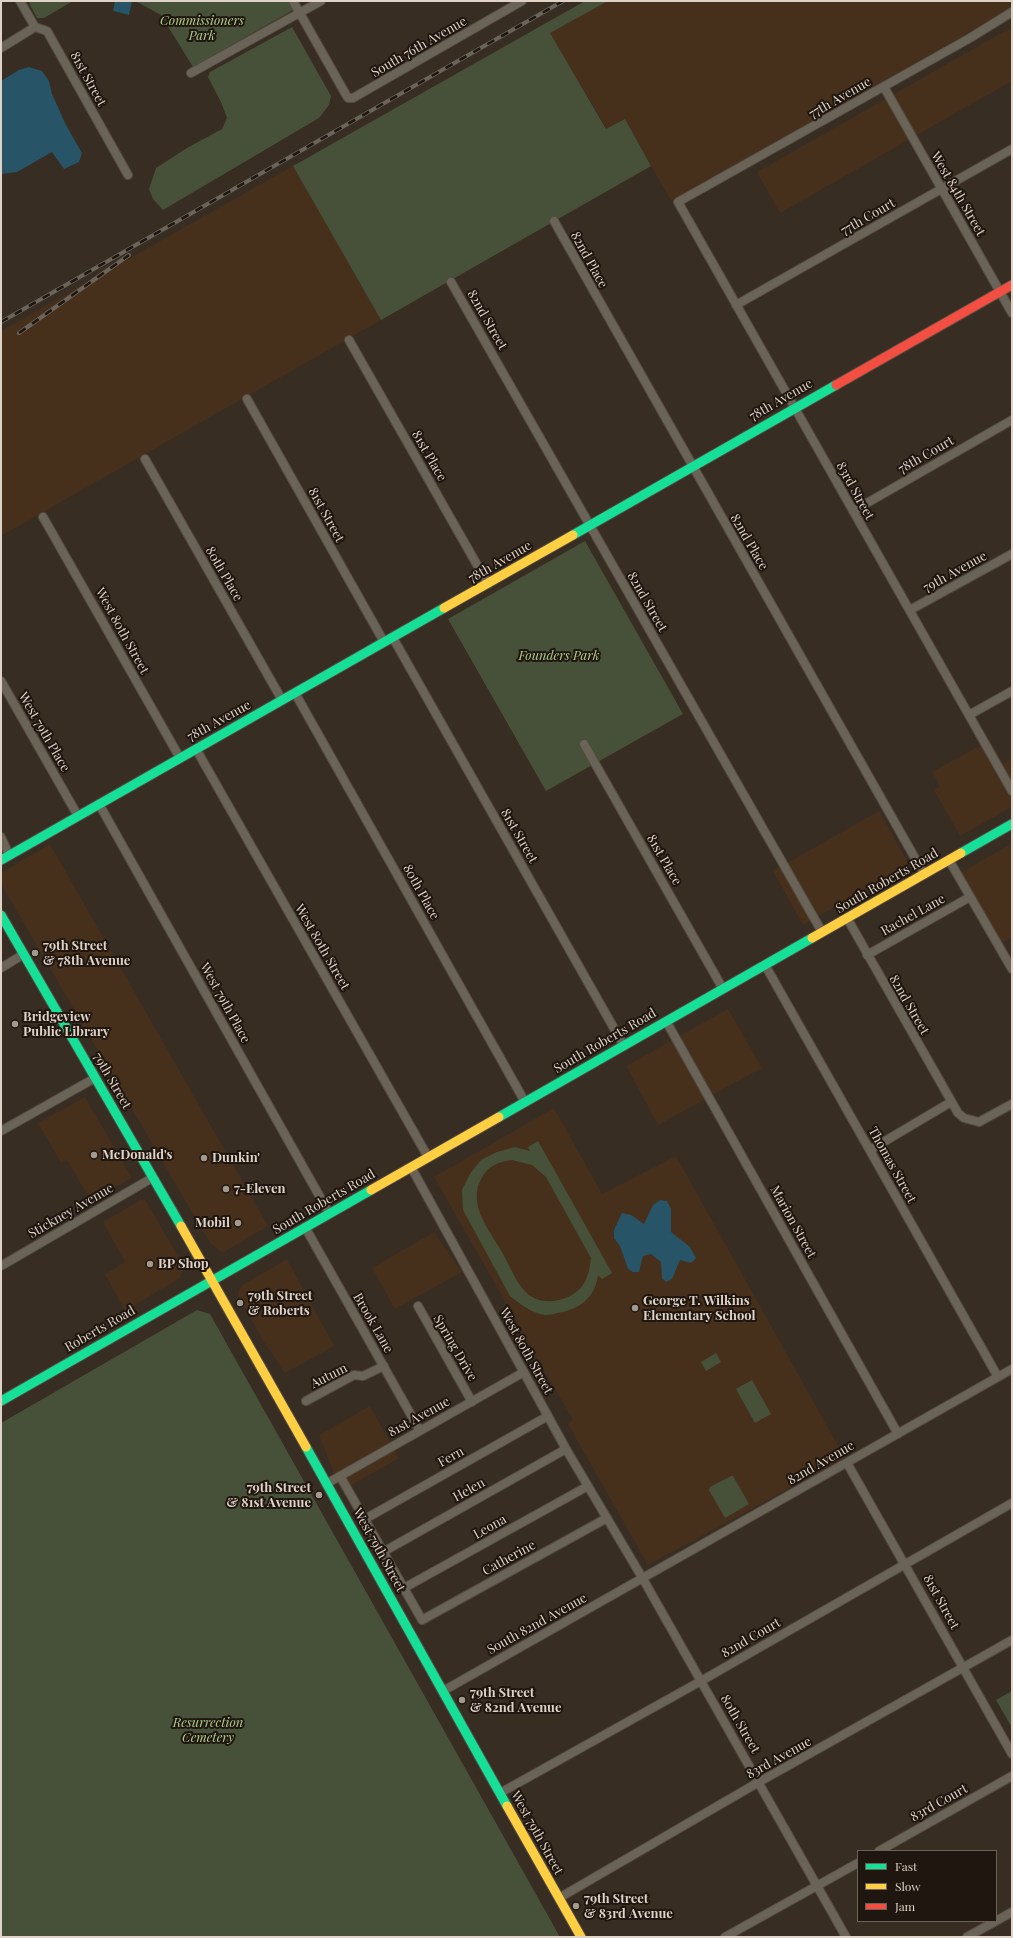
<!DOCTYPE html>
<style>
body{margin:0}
#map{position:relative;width:1013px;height:1938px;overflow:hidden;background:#372d23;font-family:"Playfair Display",serif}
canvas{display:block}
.frame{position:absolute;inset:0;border:2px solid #dfd3c8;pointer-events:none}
.legend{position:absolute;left:857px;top:1850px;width:140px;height:72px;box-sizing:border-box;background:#1f160f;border:1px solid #6c6259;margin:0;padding:5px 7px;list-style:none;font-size:12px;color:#dfd3c8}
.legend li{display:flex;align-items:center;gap:8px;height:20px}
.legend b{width:20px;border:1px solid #6c6259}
</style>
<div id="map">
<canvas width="1013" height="1938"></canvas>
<div class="frame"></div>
<ul class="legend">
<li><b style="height:5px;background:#16e098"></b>Fast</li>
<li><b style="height:5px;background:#ffcf43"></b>Slow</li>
<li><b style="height:5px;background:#f24e42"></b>Jam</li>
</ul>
</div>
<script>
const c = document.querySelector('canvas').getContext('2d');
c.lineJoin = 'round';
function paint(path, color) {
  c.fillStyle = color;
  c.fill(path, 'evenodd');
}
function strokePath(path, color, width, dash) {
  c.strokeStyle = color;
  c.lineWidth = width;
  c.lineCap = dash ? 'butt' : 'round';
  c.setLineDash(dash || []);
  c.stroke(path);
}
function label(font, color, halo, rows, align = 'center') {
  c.font = font + ' "Playfair Display",serif';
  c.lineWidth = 4;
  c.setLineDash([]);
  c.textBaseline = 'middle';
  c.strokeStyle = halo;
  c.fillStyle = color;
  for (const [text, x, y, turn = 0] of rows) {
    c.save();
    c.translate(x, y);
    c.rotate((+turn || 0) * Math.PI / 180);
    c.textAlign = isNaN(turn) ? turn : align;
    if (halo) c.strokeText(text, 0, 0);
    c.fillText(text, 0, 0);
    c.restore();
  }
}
paint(new Path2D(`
 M608,1H1012V8L671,201L625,119L607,129L549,33Z
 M1012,27V81L780,213L757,172Z
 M293,166L381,320L1,536V331Z
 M990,740L1003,764L1012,760V807L960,836L934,790L940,786L932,772Z
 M879,811L909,864L803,925L773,871Z
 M1012,843V937L998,945L957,875Z
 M50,844L268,1226L224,1252L220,1251L210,1243L1,884V873Z
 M728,1009L762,1068L658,1125L626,1066Z
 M85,1097L132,1178L91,1201L67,1160L61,1163L38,1123Z
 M554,1108L602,1194L676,1156L845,1458L648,1565L568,1424L573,1420L434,1177Z
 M144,1198L184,1266L180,1278L125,1311L105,1274L125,1262L103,1222Z
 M434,1232L462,1272L395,1309L372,1268Z
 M287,1259L334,1346L285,1373L262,1339L238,1294L241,1286Z
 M370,1406L399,1458L341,1491L319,1435Z`), '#46301b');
paint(new Path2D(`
 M28,1H73L44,18H37Z
 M135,1H288L293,10L193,67L161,15Z
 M585,1H608L550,33L606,129L625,119L651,166L381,320L293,166Z
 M292,27L331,96L329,105L319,118L163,210L153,199L149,189L156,168L187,148L222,129L227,118L221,102L208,77L210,72Z
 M585,541L683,714L546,791L448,619Z
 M538,1141L612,1273L602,1279L598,1275C595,1298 579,1310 557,1313C553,1314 549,1315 545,1315C531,1313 520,1304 510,1296L463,1210L462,1190L470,1174L481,1160L497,1152L515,1147L530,1151L528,1147ZM512,1160L532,1165L546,1177L591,1258C590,1267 588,1278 583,1285C574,1298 551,1306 534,1298C519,1291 511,1268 503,1254C490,1230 466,1205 482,1177C489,1165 499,1162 512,1160Z
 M197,1310L210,1314L560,1937H1V1423Z
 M716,1353L721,1362L706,1371L701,1362Z
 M752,1380L771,1414L755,1423L736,1389Z
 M731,1476H733L749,1504L725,1518L709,1490L710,1487Z
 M1012,1691V1726H1011L996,1700Z`), '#475139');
paint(new Path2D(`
 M115,1H132L129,15L113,11Z
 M29,67L42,71L49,81L52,94L66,125L82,153L79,162L64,169L52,152L17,172L1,174V81L19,70Z
 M660,1200L667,1201L671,1209V1232L690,1247L696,1258L691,1263L680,1260L672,1279L666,1282L662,1278L661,1262L651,1254L643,1256L639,1272H633L628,1269L620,1246L614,1238V1230L622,1213L631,1215L644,1224L653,1205Z`), '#275466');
const street = new Path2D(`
 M20,1L35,27L47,31L128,175
 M293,1L345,93L348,98H353L522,1
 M1012,12L970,38L678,202L1012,791
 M1,48L35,27
 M191,73L321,1
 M884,87L1012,313
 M554,221L924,874
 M451,282L822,932
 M736,305L1012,149
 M349,340L488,584
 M247,399L384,642
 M145,459L282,700
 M853,511L1012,420
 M43,517L180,758
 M910,610L1012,554
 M393,638L624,1046
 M1,681L78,816
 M295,693L525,1102
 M969,715L1012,691
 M584,744L723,989
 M196,749L428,1157
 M99,804L329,1213
 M1,837L9,855
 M949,860L1012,969
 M847,918L958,1113L964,1118L979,1122L1012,1104
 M867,955L970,897
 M765,965L998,1377
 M1,968L24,954
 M666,1021L898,1434
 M1,1131L95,1078
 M870,1150L951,1102
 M411,1167L566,1449L643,1579L846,1937
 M305,1227L420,1431
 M1,1266L152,1178
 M418,1306L472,1402
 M306,1401L354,1375L363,1376L384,1366
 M847,1463L1012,1754
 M340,1476L422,1620L607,1518
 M326,1484L524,1372
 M365,1519L548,1416
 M383,1552L566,1449
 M404,1588L588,1486
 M443,1691L1012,1369
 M500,1793L701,1681L1012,1503
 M879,1851L1012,1776
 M559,1898L759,1782L1012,1640
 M996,1921L1012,1912
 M725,1937L858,1863
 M967,1937L996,1921`);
const fast = new Path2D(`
 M573,535L836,385
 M961,853L1012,824
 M1,860L444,608
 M1,915L181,1226
 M499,1117L812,938
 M1,1401L371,1190
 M306,1447L507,1806`);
const slow = new Path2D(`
 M444,608L573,535
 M812,938L961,853
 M371,1190L499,1117
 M181,1226L306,1447
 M507,1806L581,1937`);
const jam = new Path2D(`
 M836,385L1012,285`);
strokePath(street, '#544b42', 10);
strokePath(fast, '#544b42', 11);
strokePath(slow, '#544b42', 11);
strokePath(jam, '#544b42', 11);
strokePath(street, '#6a6358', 8);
strokePath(fast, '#16e098', 9);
strokePath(slow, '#ffcf43', 9);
strokePath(jam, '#f24e42', 9);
const rail = new Path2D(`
 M1,322L563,1
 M19,333L129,255`);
strokePath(rail, '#6a645a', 4);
strokePath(rail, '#1f160f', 2.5, [8]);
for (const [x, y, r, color] of [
 [35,953,4,"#a4998e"],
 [15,1024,4,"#a4998e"],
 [94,1155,4,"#a4998e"],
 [204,1158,4,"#a4998e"],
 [226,1189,4,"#a4998e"],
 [238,1223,4,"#a4998e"],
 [150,1264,4,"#a4998e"],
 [240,1303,4,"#a4998e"],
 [635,1308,4,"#a4998e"],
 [319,1495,4,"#a4998e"],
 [462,1700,4,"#a4998e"],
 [576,1906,4,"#a4998e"]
]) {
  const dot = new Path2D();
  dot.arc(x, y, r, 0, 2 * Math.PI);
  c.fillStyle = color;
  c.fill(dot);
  strokePath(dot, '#1f160f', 1.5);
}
label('italic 13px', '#aece8d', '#1f160f', [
 ["Commissioners",202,21],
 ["Park",202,36],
 ["Founders Park",559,656],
 ["Resurrection",208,1723],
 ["Cemetery",208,1738]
]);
label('13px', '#dfd3c8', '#1f160f', [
 ["South 76th Avenue",419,47,-30],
 ["81st Street",88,79,61],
 ["77th Avenue",840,98,-30],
 ["West 84th Street",958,194,60],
 ["77th Court",868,217,-30],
 ["82nd Place",589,260,61],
 ["82nd Street",487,320,60],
 ["78th Avenue",781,400,-30],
 ["78th Court",926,455,-30],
 ["81st Place",429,456,60],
 ["83rd Street",855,491,61],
 ["81st Street",326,515,61],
 ["82nd Place",749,542,60],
 ["78th Avenue",500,562,-30],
 ["79th Avenue",955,572,-29],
 ["80th Place",224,574,60],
 ["82nd Street",647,602,60],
 ["West 80th Street",122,631,61],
 ["78th Avenue",219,721,-29],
 ["West 79th Place",44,732,60],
 ["81st Street",519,836,60],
 ["81st Place",664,860,60],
 ["South Roberts Road",887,881,-30],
 ["80th Place",421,892,61],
 ["Rachel Lane",913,915,-29],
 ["West 80th Street",322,947,60],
 ["West 79th Place",225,1003,61],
 ["82nd Street",909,1005,60],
 ["South Roberts Road",605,1041,-30],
 ["79th Street",112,1081,60],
 ["Thomas Street",892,1165,61],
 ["South Roberts Road",324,1202,-30],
 ["Stickney Avenue",71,1211,-30],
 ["Marion Street",793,1222,61],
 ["Brook Lane",373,1323,60],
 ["Roberts Road",100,1329,-30],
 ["Spring Drive",455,1348,60],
 ["West 80th Street",526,1351,61],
 ["Autum",329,1376,-27],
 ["81st Avenue",419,1417,-29],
 ["Fern",451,1457,-29],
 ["82nd Avenue",821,1463,-30],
 ["Helen",469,1490,-29],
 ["Leona",490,1527,-29],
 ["West 79th Street",379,1550,61],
 ["Catherine",509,1558,-29],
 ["81st Street",941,1602,61],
 ["South 82nd Avenue",537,1624,-29],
 ["82nd Court",751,1638,-30],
 ["80th Street",740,1724,60],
 ["83rd Avenue",779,1758,-29],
 ["83rd Court",939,1803,-29],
 ["West 79th Street",537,1833,61]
]);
label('bold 13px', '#dfd3c8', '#1f160f', [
 ["79th Street",43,946],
 ["& 78th Avenue",43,961],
 ["Bridgeview",23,1017],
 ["Public Library",23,1032],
 ["McDonald's",102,1155],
 ["Dunkin'",212,1158],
 ["7-Eleven",234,1189],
 ["Mobil",230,1223,"right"],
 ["BP Shop",158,1264],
 ["79th Street",248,1296],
 ["& Roberts",248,1311],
 ["George T. Wilkins",643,1301],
 ["Elementary School",643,1316],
 ["79th Street",311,1488,"right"],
 ["& 81st Avenue",311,1503,"right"],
 ["79th Street",470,1693],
 ["& 82nd Avenue",470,1708],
 ["79th Street",584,1899],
 ["& 83rd Avenue",584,1914]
], 'left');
</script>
